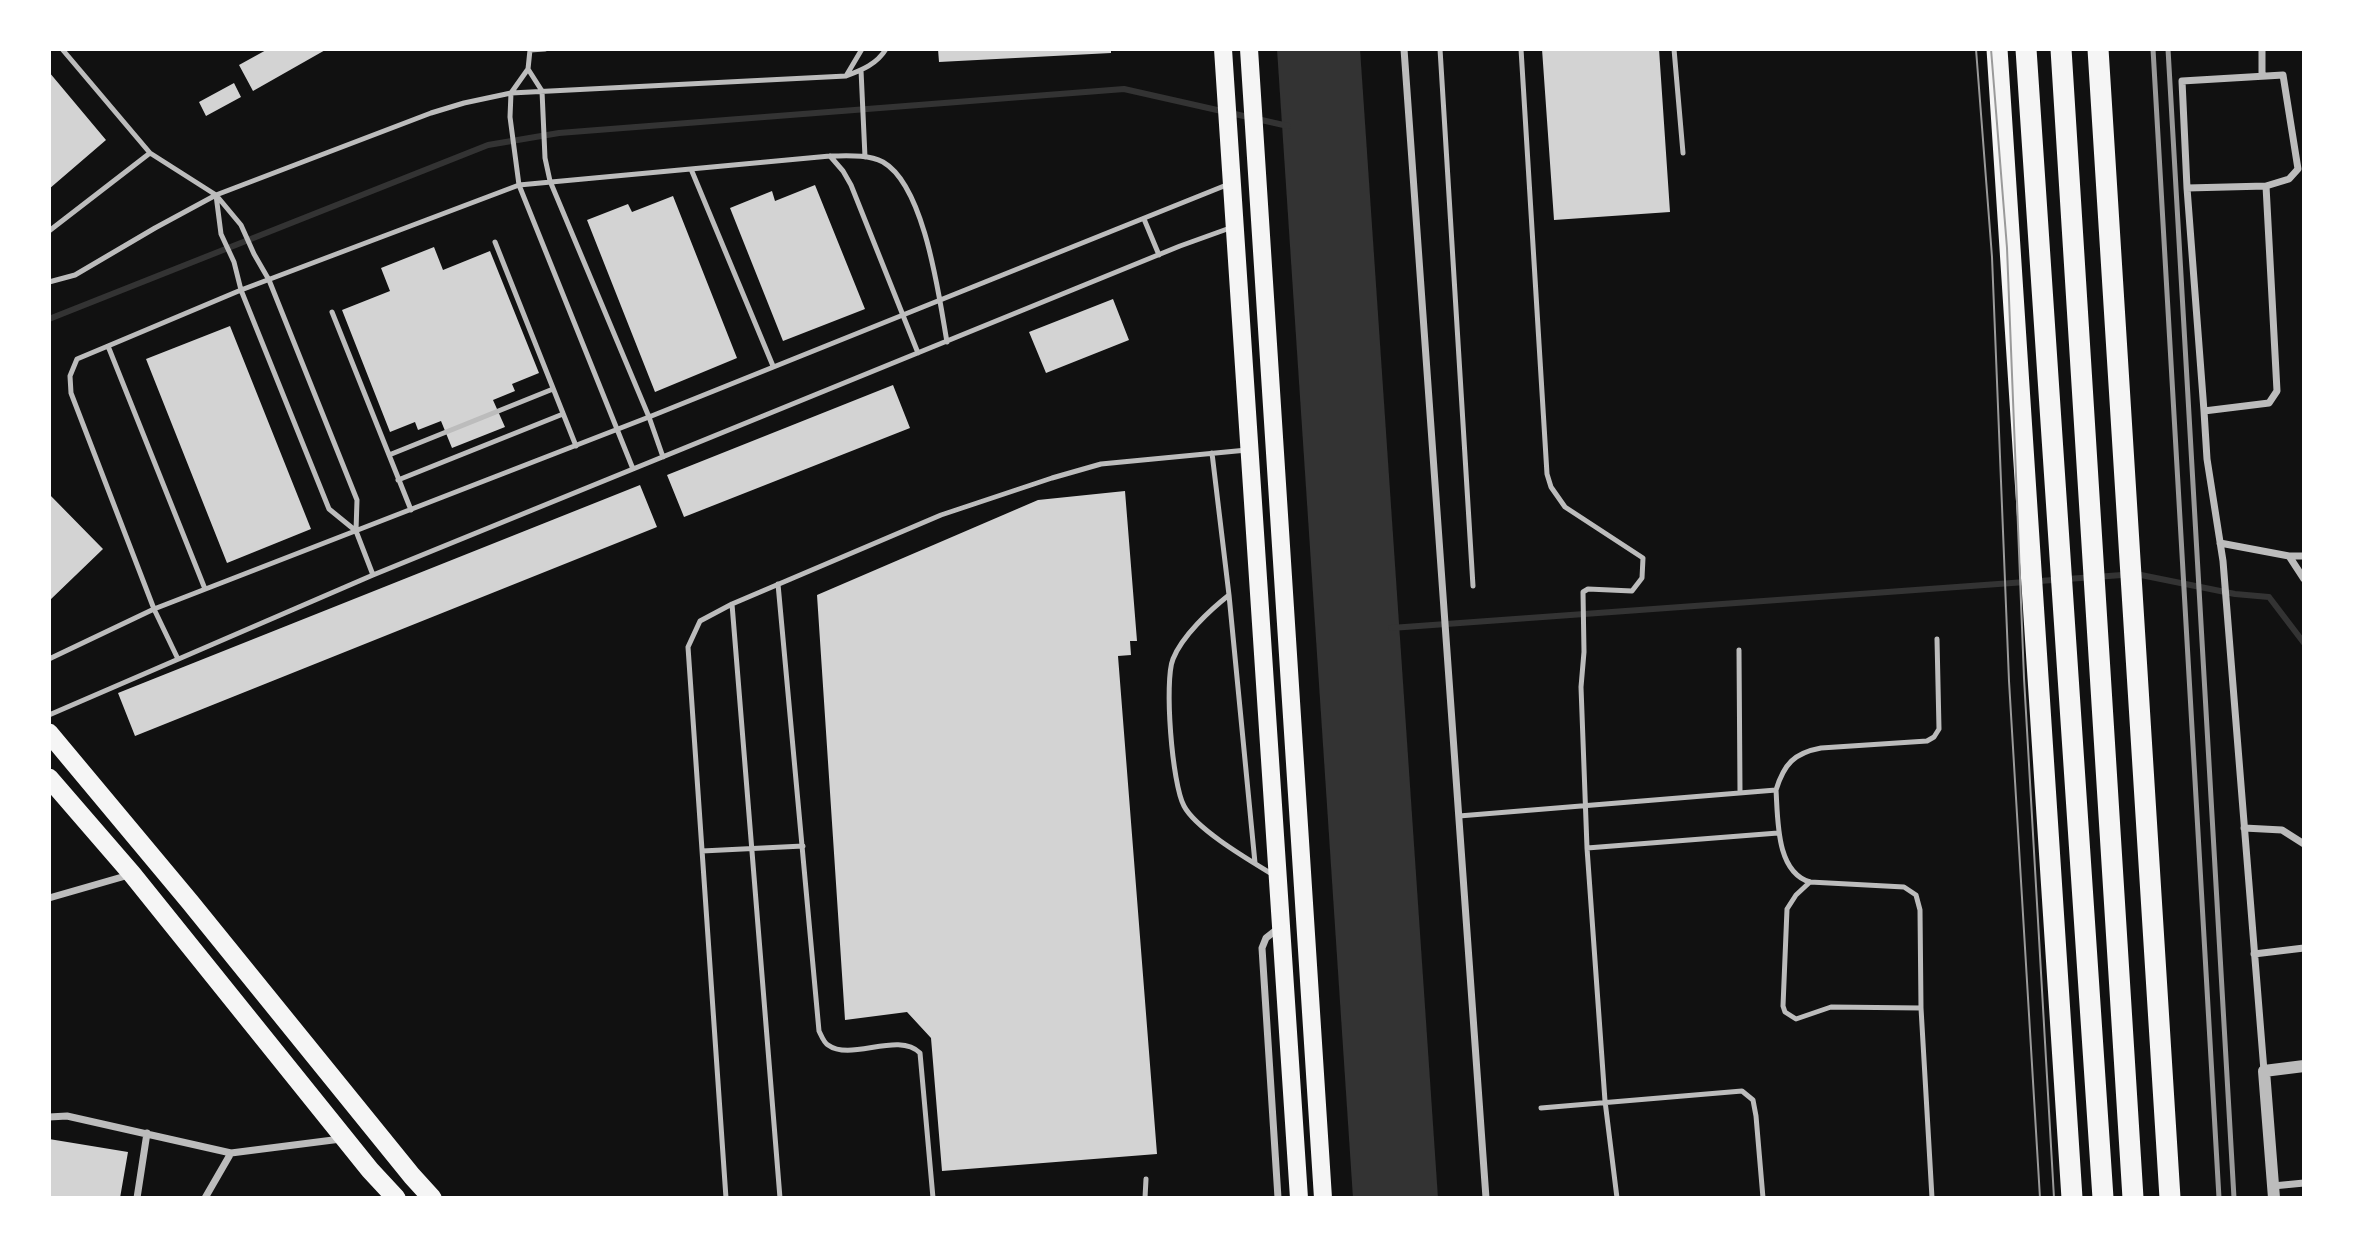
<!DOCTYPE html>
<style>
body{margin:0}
#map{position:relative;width:2353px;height:1247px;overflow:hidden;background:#111;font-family:"Space Grotesk",sans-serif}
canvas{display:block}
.frame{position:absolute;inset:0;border:51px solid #fff;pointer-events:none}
</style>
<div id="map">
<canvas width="2353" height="1247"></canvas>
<div class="frame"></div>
</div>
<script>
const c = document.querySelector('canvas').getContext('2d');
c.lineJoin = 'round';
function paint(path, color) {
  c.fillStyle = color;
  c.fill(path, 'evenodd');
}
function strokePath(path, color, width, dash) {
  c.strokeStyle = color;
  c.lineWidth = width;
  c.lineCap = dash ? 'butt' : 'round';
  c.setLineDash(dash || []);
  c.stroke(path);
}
paint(new Path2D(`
 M1277,49H1360L1438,1198H1353Z`), '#333');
strokePath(new Path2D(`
 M49,319L488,145L559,133L1124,89L1288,126
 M1391,628L2136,574L2235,594L2269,597L2304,643`), '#333', 6);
paint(new Path2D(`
 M268,49H327L253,91L239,65Z
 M938,49H1111V53L939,62Z
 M1542,49H1659L1670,212L1554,220Z
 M49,72L106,140L49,189Z
 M234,83L241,97L206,116L199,102Z
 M815,185L865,309L783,341L730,208L772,191L775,201Z
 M673,196L737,358L655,392L587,220L628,204L632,212Z
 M434,247L443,270L490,251L539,373L512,384L515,391L493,400L505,427L452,448L441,421L418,430L415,422L390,432L342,310L390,291L381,268Z
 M1113,299L1129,340L1046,373L1029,332Z
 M230,326L311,529L227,563L146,359Z
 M893,385L910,428L684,517L667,475Z
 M640,485L657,527L135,736L118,693Z
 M1125,491L1137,641H1130L1131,655L1118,656L1157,1154L942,1171L931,1038L907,1012L845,1020L817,595L1038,500Z
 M49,494L103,549L49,601Z
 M49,1139L128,1152L120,1198H49Z`), '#d3d3d3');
strokePath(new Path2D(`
 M62,49L150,153L216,195L241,225L254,254L269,280L357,500L356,531L373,575
 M545,49L530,50L528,69L511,93L510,117L519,185L633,469
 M1440,49L1473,586
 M1521,49L1547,474L1551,487L1565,507L1643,558L1642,578L1632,591L1588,589L1583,592L1584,652L1581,687L1587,848L1605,1101L1617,1198
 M1674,49L1683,153
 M528,69L542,91L545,158L550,181L649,417L663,457
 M861,70L865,157
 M846,76L862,49
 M830,156L843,171L851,185L918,353
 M691,169L773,366
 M216,195L221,234L234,262L241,290L329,509L356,531
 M1144,219L1159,255
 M49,231L150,153
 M495,242L576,446
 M49,282L75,275L155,228L216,195L431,113L464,103L511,93L846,76C862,70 877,64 886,49
 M332,312L411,510
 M108,346L77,359L70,376L71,393L154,609L177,657
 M1212,453L1229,595L1255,863
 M389,455L553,389
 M398,480L563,414
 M778,584L819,1031C821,1035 824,1043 828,1045C851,1062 898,1031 920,1053L933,1198
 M205,589L108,346L241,290L519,185L830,156C846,156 867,154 883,162C925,186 939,297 947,342
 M1229,595C1210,610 1182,636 1173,659C1164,681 1172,784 1184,806C1196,829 1249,860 1272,874
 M732,604L780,1198
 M1739,650L1740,792
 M49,659L154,609L649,417L1229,184
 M49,715L373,575L1180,246L1230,228
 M1776,790C1784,764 1794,753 1821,748L1927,741L1934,737L1939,729L1937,639
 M1459,816L1776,790C1778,820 1776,872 1810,882L1904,887L1916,895L1920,910L1921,1008L1932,1198
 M1587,848L1778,833
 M702,851L803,846
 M1810,882L1796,895L1787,909L1783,1006L1785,1012L1796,1019L1831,1007L1921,1008
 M1541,1108L1742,1091L1753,1100L1756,1116L1763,1198
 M726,1198L688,647L700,621L732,604L941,515L1052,478L1101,464L1247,450
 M1145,1198L1146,1179`), '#bcbcbc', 5);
strokePath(new Path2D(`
 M1404,49L1486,1198
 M2262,49V75
 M2187,188L2266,186L2277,391L2269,403L2204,411L2187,188L2182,81L2283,75L2298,169L2289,179L2266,186
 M2204,411L2207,459L2223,561L2264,1071
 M2220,543L2289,556L2304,579
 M2289,556H2304
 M2244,828L2282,830L2304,844
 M49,898L129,875
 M2254,954L2304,948
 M49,1117L67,1116L231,1153
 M2273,1186L2304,1183
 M137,1198L147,1133
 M205,1198L231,1153L341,1139
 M1278,1198L1262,948L1266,938L1280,927`), '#bcbcbc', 7);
strokePath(new Path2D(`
 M2274,1198L2264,1071L2304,1066`), '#bcbcbc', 12);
strokePath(new Path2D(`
 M1223,49L1299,1198
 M1249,49L1323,1198`), '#f5f5f5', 18);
strokePath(new Path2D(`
 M49,733L190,902L412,1176L432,1198
 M49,778L132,874L370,1170L396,1198`), '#f5f5f5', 19);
strokePath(new Path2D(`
 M1997,49L2072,1198
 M2026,49L2103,1198
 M2061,49L2133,1198
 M2098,49L2170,1198`), '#f5f5f5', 21);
strokePath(new Path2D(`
 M1976,49L1992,257L2009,681L2040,1198
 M1991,49L2007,248L2024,678L2054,1198`), '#9a9a9a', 2);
strokePath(new Path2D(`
 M2153,49L2219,1198
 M2168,49L2234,1198`), '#9a9a9a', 5);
</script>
